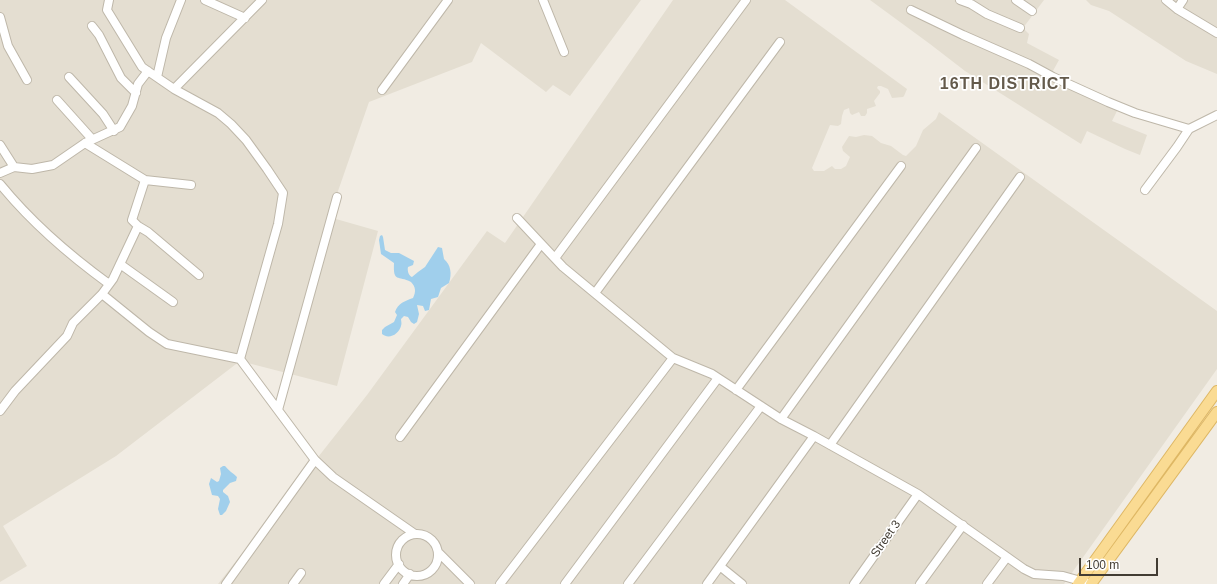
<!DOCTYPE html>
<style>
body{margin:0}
#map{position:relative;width:1217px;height:584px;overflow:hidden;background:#f1ece3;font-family:Arial,sans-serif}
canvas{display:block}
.scale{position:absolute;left:1079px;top:558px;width:79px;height:18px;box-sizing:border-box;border:2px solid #423c33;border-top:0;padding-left:5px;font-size:12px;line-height:14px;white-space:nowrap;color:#423c33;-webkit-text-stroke:3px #fff;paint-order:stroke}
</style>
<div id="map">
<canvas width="1217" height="584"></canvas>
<div class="scale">100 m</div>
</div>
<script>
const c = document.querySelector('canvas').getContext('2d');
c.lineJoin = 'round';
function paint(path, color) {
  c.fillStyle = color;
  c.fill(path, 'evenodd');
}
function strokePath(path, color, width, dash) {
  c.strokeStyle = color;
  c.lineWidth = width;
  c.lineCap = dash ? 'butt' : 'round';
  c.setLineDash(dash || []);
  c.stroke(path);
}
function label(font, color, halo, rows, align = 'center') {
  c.font = font + ' Arial,sans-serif';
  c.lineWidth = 3.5;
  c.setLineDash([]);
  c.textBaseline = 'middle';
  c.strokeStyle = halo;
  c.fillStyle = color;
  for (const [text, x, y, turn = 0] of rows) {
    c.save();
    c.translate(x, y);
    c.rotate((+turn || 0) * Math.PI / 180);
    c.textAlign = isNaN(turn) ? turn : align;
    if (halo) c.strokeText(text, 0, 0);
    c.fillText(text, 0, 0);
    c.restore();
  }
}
paint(new Path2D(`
 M0,0H641L570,96L553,85L546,92L481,43L472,62L369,102L329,217L378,231L337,386L240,361L116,456L3,526L27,566L0,582Z
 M673,0H785L907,89L904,96L903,97L892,98L888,89L881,86H878L877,88L880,91V93L874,101L876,106L867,109V113L865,116H861L859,112L852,115L850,113L849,108L844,110L842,116L841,124L838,126L830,125L812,168L814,171H824L832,166L835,169H841L846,166L850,157L843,151L842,147L849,136L856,137L864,135L872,136L881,143L891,146L903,155L906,156L916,146L923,130L936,119L939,112L1217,311V369L1064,584H218L367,395L487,231L505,243Z
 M870,0H1044L1023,28L1029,34L1027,43L1059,60L1049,78L1117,111L1112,121L1147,135L1140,155L1125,149L1087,131L1081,144L965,71L930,44Z
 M1086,0H1217V74L1186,61L1109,11L1091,5Z`), '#e4ded1');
paint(new Path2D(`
 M382,235L383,237L385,250L391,253H399L414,261L413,265L408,267C407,271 409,276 412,277L418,272L425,267L438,247L442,248L444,259C451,265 452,274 449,283L441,288L438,297L431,299L429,310L425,311L423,306L417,305L419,314L417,322L414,324L411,322L408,317L404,316L401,319C401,321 402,323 401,326C399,334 389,340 382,334V330L385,327L394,322L397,315L395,312C398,303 405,301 413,298C416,292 416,287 411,282C398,275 393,283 394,263L381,254L379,240L380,236Z
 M223,466H225C229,471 233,473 237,477L236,481L230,483L223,490V492L228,496L230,502L226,511L222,515H220L218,509L220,499L218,496L212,495L209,484L211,478L217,482L219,481L221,474L220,468Z`), '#a0cfec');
const minor = new Path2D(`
 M109,0L107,10L142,67L174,89L218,113L231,124L246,140L267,169L283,193L278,224L240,359
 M205,0L245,18
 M543,0L564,52
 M960,0L971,4L987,14L1020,28
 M1016,0L1032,11
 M1166,0L1177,9L1217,33
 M1177,9L1183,0
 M911,10L963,35L1029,64L1053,77L1108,102L1135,113L1189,129
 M0,17L8,46L27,80
 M92,26L99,35L121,78L136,93
 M69,77L103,114L114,131
 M157,77L166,38L181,0
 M174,89L262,0
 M382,90L448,0
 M57,100L92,139
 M85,143L145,180L191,185
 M0,145L14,167
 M0,173L14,167L32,169L53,165L85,143L120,127L132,106L138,84L148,71
 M145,180L132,220L138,226L113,279L102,294L149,332L167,344L240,359L315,460L333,477L415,534
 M0,184C31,222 69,255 109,284
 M1145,190L1177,147L1189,129L1217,115
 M517,218L563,267L673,358L712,374L781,419L814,436L918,494L1024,569L1034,574L1063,576L1092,584
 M138,226L148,232L199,275
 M555,258L746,0
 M120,264L173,302
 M595,293L780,42
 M736,390L901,166
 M278,410L337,197
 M0,411L15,391L67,336L73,323L102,294
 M781,419L976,148
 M400,437L541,244
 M830,445L1020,177
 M396 555a21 21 0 1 1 42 0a21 21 0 1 1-42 0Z
 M439,553L470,584
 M721,567L742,584
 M226,584L315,460
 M293,584L301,573
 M384,584L399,564
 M403,584L410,574
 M500,584L673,358
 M565,584L718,378
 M628,584L761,406
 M707,584L814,436
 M854,584L918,494
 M920,584L963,525
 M987,584L1007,557`);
const major = new Path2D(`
 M1078,584L1217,391
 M1091,584L1217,412`);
strokePath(minor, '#beb7a9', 10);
strokePath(major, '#deb764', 12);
strokePath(minor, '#fff', 8);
strokePath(major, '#fadb93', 10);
label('12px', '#423c33', '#fff', [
 ["Street 3",886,539,-55]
]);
c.letterSpacing = '1px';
label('bold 16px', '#645a4b', '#fff', [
 ["16TH DISTRICT",1005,85]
]);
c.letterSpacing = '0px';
</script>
